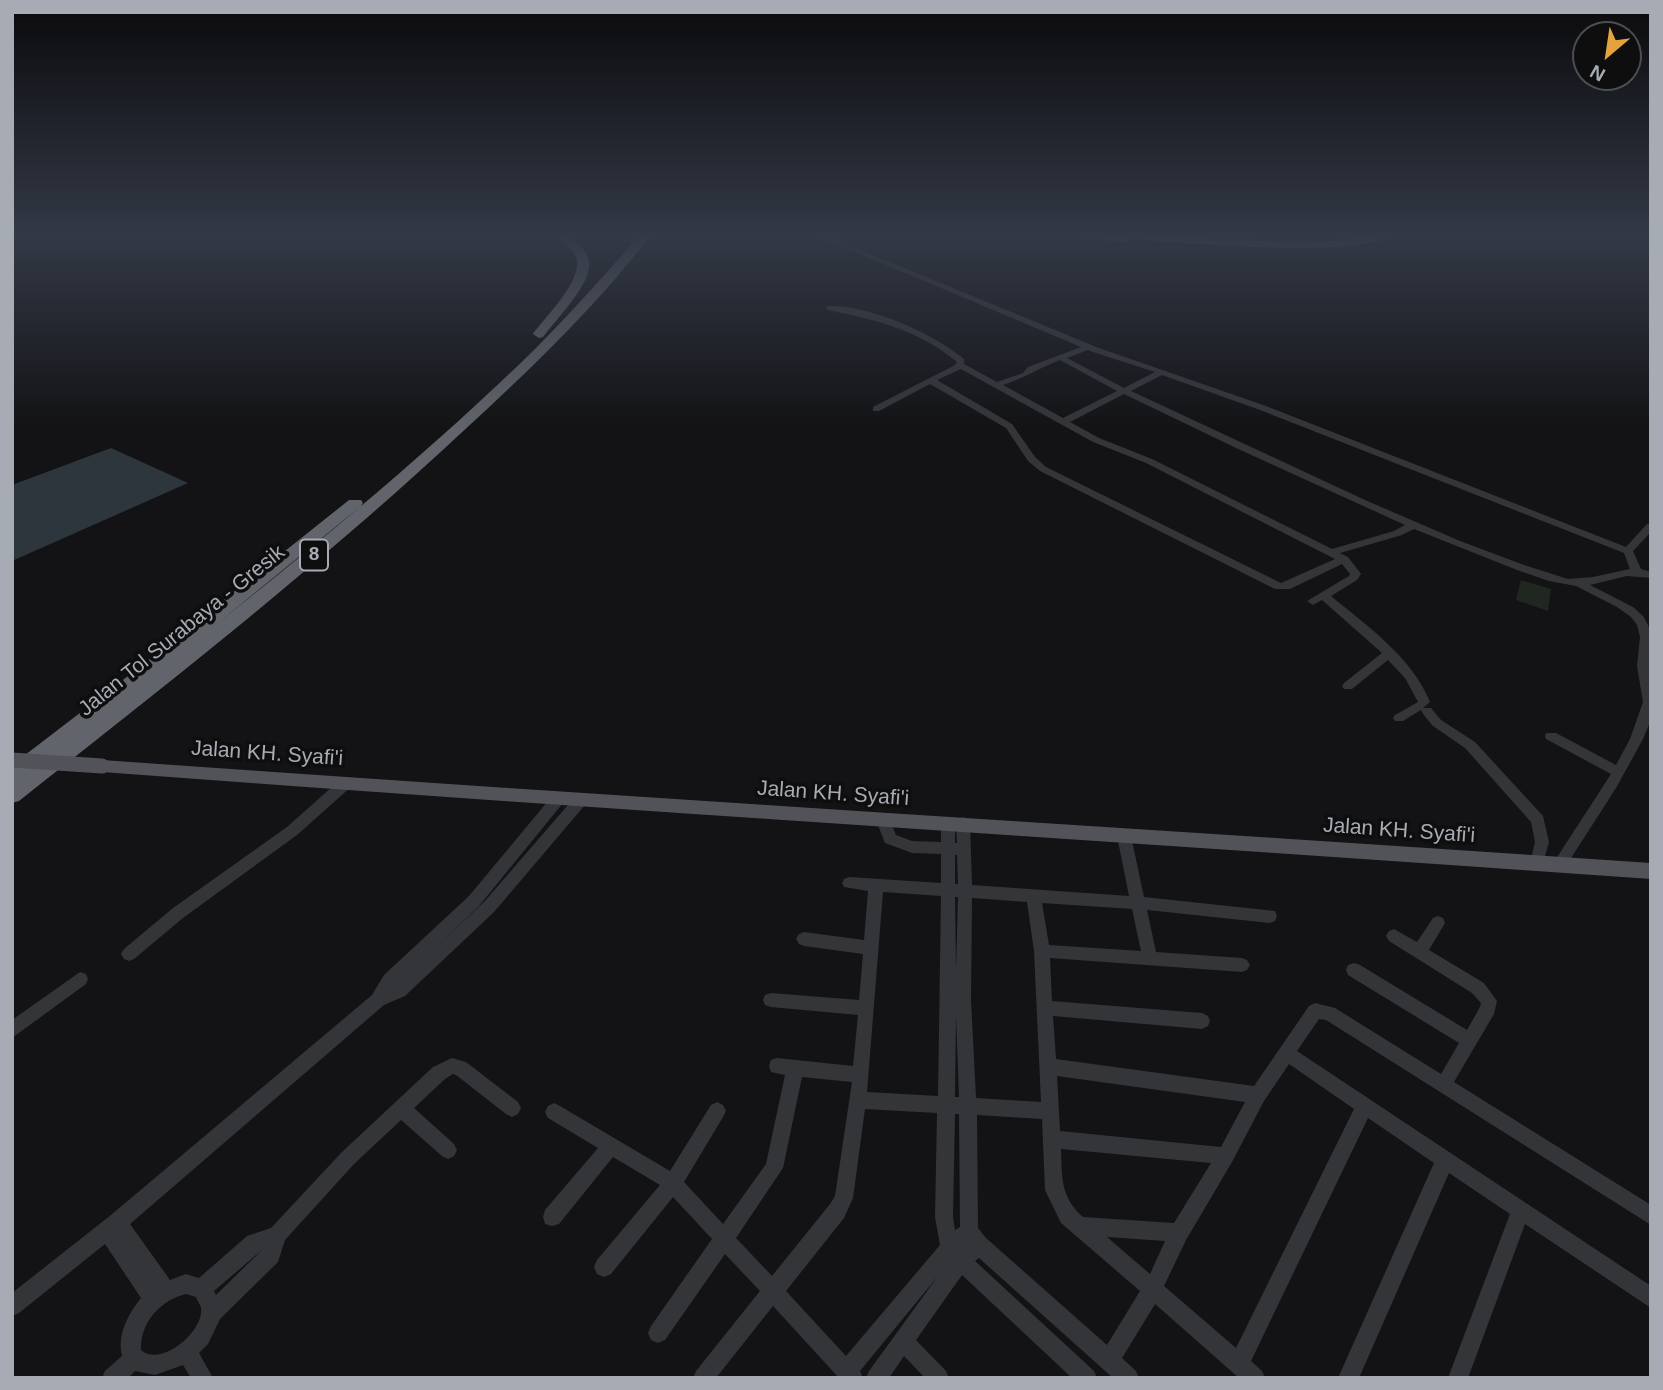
<!DOCTYPE html>
<style>
body{margin:0}
#map{position:relative;width:1663px;height:1390px;overflow:hidden;background:#131315;font-family:Arial,sans-serif}
canvas{display:block}
.frame{position:absolute;inset:0;border:14px solid #a6abb4;pointer-events:none}
.north{position:absolute;left:1572px;top:21px;width:70px;height:70px;box-sizing:border-box;background:#0e0e0f;border:2px solid #4b4d51;border-radius:50%;rotate:209deg;font-size:19px;font-weight:700;line-height:28px;text-align:center;color:#a6abb4}
.north::after{content:'';display:block;margin:auto;width:24px;height:32px;background:#e4a33c;clip-path:polygon(50% 0,100% 100%,50% 72%,0 100%)}
</style>
<div id="map">
<canvas width="1663" height="1390"></canvas>
<div class="frame"></div>
<div class="north">N</div>
</div>
<script>
const c = document.querySelector('canvas').getContext('2d');
c.lineJoin = 'round';
function paint(path, color) {
  c.fillStyle = color;
  c.fill(path, 'evenodd');
}
function strokePath(path, color, width, dash) {
  c.strokeStyle = color;
  c.lineWidth = width;
  c.lineCap = dash ? 'butt' : 'round';
  c.setLineDash(dash || []);
  c.stroke(path);
}
function label(font, color, halo, rows, align = 'center') {
  c.font = font + ' Arial,sans-serif';
  c.lineWidth = 7;
  c.setLineDash([]);
  c.textBaseline = 'middle';
  c.strokeStyle = halo;
  c.fillStyle = color;
  for (const [text, x, y, turn = 0] of rows) {
    c.save();
    c.translate(x, y);
    c.rotate((+turn || 0) * Math.PI / 180);
    c.textAlign = isNaN(turn) ? turn : align;
    if (halo) c.strokeText(text, 0, 0);
    c.fillText(text, 0, 0);
    c.restore();
  }
}
paint(new Path2D(`
 M1521,580L1551,589L1548,611L1516,600Z`), '#202720');
paint(new Path2D(`
 M111,448L188,483L12,561V485Z`), '#2d363c');
paint(new Path2D(`
 M815,235H824L1099,348L1266,406L1626,547L1647,524L1651,523V532L1633,551L1641,569L1651,572V578L1627,576L1590,585L1633,607L1643,616L1648,625L1651,634L1649,666L1651,720L1643,739L1616,788L1564,869L1559,871L1554,869L1552,865L1611,774L1546,739L1545,736L1546,733H1556L1616,765L1630,739L1643,702L1637,666L1640,637L1637,625L1631,617L1617,607L1576,586L1549,581L1517,570L1414,529L1402,535L1340,553L1348,557L1361,574L1357,580L1331,596C1367,626 1412,657 1430,702L1423,708H1431L1441,720L1475,742L1543,816L1549,842L1542,867L1537,869L1532,867L1530,863L1535,842L1531,822L1465,748L1433,726L1423,714L1421,710L1403,721H1395L1393,718L1395,715L1418,702L1405,678L1388,660L1352,689H1344L1342,686L1344,683L1382,653L1322,600L1313,605L1307,601L1349,576L1350,574L1342,564L1290,589H1275L1040,471L1028,461L1006,428L930,384L879,411H873V407L955,365L957,362C919,330 874,319 827,310V306C868,304 933,333 964,359V364L997,382L1023,373L1028,367L1081,347ZM1088,350L1093,352L1155,372L1124,388L1067,358ZM1060,360L1117,391L1063,418L1003,385C1024,378 1040,368 1060,360ZM961,369L1093,442L1146,463L1335,559L1281,583L1046,467L1035,457L1012,424L937,380ZM1162,375L1260,410L1624,553L1630,569L1593,577L1568,579L1524,565L1460,541L1365,500L1131,391ZM1124,394L1236,448L1405,525L1394,531L1332,549L1152,459L1099,438L1070,422Z
 M347,777L352,778L354,782L352,786L297,835L183,918L134,959L129,961L124,959L121,954L124,949L173,908L287,827L342,778Z
 M558,794L563,795L565,799L563,803L479,906L439,944L484,902L575,797L580,796L585,797L587,801L585,805L494,912L405,996L384,1005L130,1224L170,1280L186,1274L199,1278L247,1236L271,1228L342,1152L433,1067L452,1058L466,1062L518,1102L521,1108L518,1114L512,1117L506,1114L456,1075L453,1074L445,1079L414,1108L454,1144L457,1150L454,1156L448,1159L442,1156L401,1120L354,1164L285,1240L278,1262L220,1319L208,1344L199,1353L213,1378H191L183,1365L155,1375L135,1371L128,1378H102L105,1371L122,1356C117,1335 128,1314 141,1298L105,1244L19,1313L12,1316V1293L111,1215L372,995L384,975L469,896L553,795ZM263,1249L216,1295L214,1291ZM186,1294L196,1297C196,1298 200,1305 201,1307C205,1331 161,1368 141,1350C140,1322 161,1300 186,1294Z
 M883,814L888,816L896,835L912,841L941,842V824L943,820L948,818L953,820L955,824V843H957L956,823L958,819L963,817L968,819L970,823L972,885L1129,896L1117,836L1119,832L1124,830L1129,832L1131,836L1144,897L1275,911L1277,916L1275,921L1270,923L1147,910L1156,952L1242,958L1247,960L1250,965L1247,970L1242,972L1050,958L1052,1001L1202,1013L1208,1016L1210,1021L1208,1026L1202,1029L1053,1016L1056,1059L1254,1086L1309,1006L1315,1003L1335,1008L1441,1074L1459,1043L1348,975L1346,970L1348,965L1354,963L1360,965L1467,1030L1480,1007L1481,1003L1472,993L1389,941L1386,936L1389,931L1394,929L1417,942L1433,918L1438,916L1443,918L1445,923L1429,950L1484,983L1497,1001L1494,1014L1454,1082L1651,1205V1225L1326,1020L1319,1019L1297,1051L1651,1286V1308L1525,1224L1468,1378H1448L1510,1214L1449,1173L1359,1378H1338L1434,1163L1368,1118L1251,1361L1262,1371L1265,1378H1239L1155,1304L1122,1358L1136,1371L1139,1378H1113L979,1258L975,1261L1094,1371L1097,1378H1072L962,1275L916,1340L946,1371L949,1378H925L904,1356L889,1378H866L869,1371L938,1276L860,1371L863,1378H839L773,1306L716,1378H693L696,1371L760,1291L725,1254L665,1340L658,1343L651,1340L648,1333L651,1326L712,1239L673,1197L611,1274L604,1277L597,1274L594,1267L597,1260L660,1185L613,1157L559,1224L552,1226L545,1224L543,1217L545,1210L598,1148L548,1118L545,1112L548,1106L554,1103L560,1106L670,1171L711,1105L717,1102L723,1105L726,1111L723,1117L684,1182L723,1224L766,1164L785,1075L771,1072L769,1066L771,1060L777,1058L853,1066L858,1015L771,1007L765,1005L763,1000L765,995L771,993L859,1000L863,954L804,946L799,944L796,939L799,934L804,932L864,940L868,891L844,887L842,883L844,879L849,877L941,883V854L912,853L885,843L876,820L878,816ZM955,855H957L958,884H955ZM883,892L941,896L938,1096L867,1092ZM955,897H958L956,970ZM972,898L1027,902L1034,951L1041,1102L976,1098L971,1000ZM1042,903L1132,909L1141,951L1049,945ZM956,1016L959,1097H955ZM1289,1064L1354,1109L1236,1348L1164,1286L1186,1240L1232,1162L1264,1101ZM1057,1076L1245,1102L1221,1147L1060,1131ZM802,1077L852,1082L835,1196L830,1204L772,1276L736,1238L783,1168ZM865,1109L937,1113L935,1217L940,1245L846,1356L786,1291L844,1218L853,1198ZM955,1114H959L960,1227L955,1230L953,1217ZM977,1115L1042,1119L1045,1190L1061,1223L1140,1291L1107,1345L986,1238L978,1228ZM1061,1149L1211,1163L1174,1223L1083,1217C1060,1197 1062,1176 1061,1149ZM1107,1237L1165,1241L1150,1274Z
 M80,972L86,974L88,979L86,984L12,1038V1020Z`), '#343539');
paint(new Path2D(`
 M102,760C618,797 1135,828 1651,863V879C1135,842 618,811 102,772L96,771L94,766L96,761Z`), '#515358');
paint(new Path2D(`
 M557,235H568C576,242 587,250 589,261C593,283 556,319 543,337L539,338L533,334C545,317 587,277 575,255C571,247 563,242 557,235Z
 M640,235H651C591,313 517,382 445,448C309,573 164,687 19,801L12,803V765L132,673L349,500H361L363,503L361,506L212,628C323,539 434,448 536,348C572,312 606,273 640,235Z
 M1076,235C1155,235 1233,240 1312,242C1339,242 1365,235 1391,235C1355,260 1184,242 1132,239L1127,242L1081,238Z`), '#61646a');
strokePath(new Path2D(`
 M12,760L102,766`), '#515358', 15);
const sky = c.createLinearGradient(0, 0, 0, 430);
sky.addColorStop(0, '#0a0a0c');
sky.addColorStop(0.55, '#333946');
sky.addColorStop(1, '#33394600');
c.fillStyle = sky;
c.fillRect(0, 0, 1663, 430);
for (const [x, y, w] of [
 [314,555,28]
]) {
  const box = new Path2D();
  box.roundRect(x - w / 2, y - 15.5, w, 31, 5);
  c.fillStyle = '#0e0e0f';
  c.fill(box);
  strokePath(box, '#a6abb4', 2);
}
label('bold 19px', '#a6abb4', null, [
 ["8",314,555]
]);
label('21px', '#a6abb4', '#0e0e0f', [
 ["Jalan Tol Surabaya - Gresik",182,631,-39],
 ["Jalan KH. Syafi'i",267,754,4],
 ["Jalan KH. Syafi'i",833,794,4],
 ["Jalan KH. Syafi'i",1399,831,4]
]);
</script>
